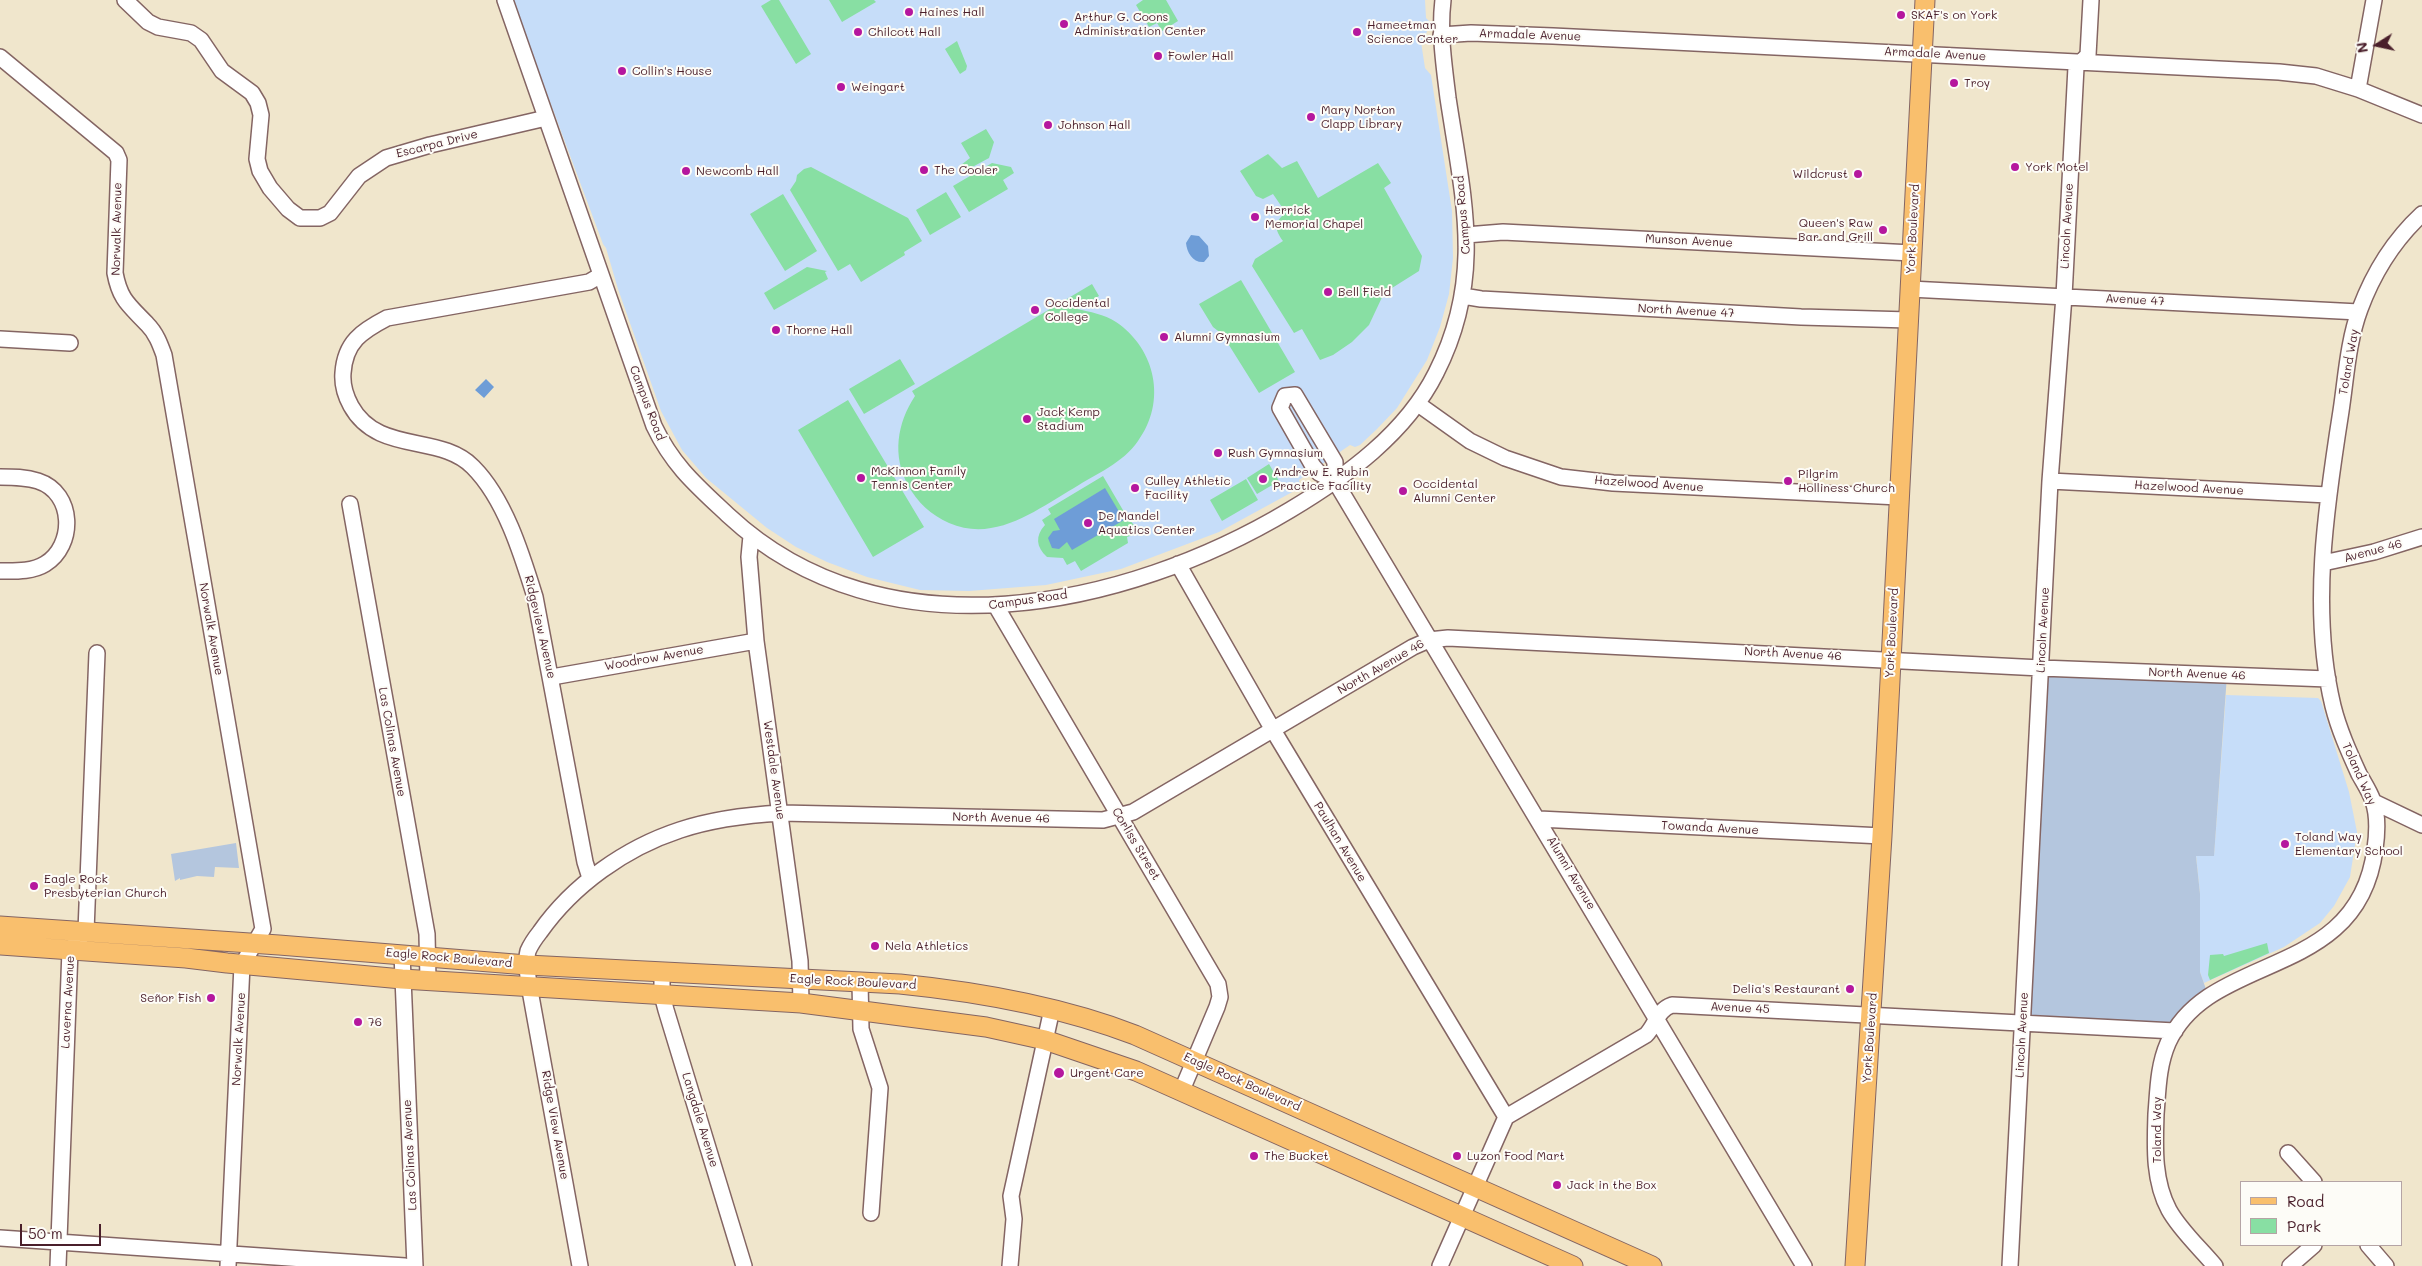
<!DOCTYPE html>
<meta charset="utf-8">
<style>
body{margin:0}
#map{position:relative;width:2422px;height:1266px;overflow:hidden;background:#f0e6cc;font-family:Mali,sans-serif}
canvas{display:block}
.legend{position:absolute;left:2240px;top:1181px;width:162px;height:65px;box-sizing:border-box;background:#fdfcf7;border:1px solid #b5a4a5;margin:0;padding:6px 9px;list-style:none;font-size:15px;color:#4a1f2b}
.legend li{display:flex;align-items:center;gap:10px;height:25px}
.legend b{width:25px;border:1px solid #b5a4a5}
.north{position:absolute;left:2352px;top:20px;width:50px;height:50px;-webkit-text-stroke:4px #fdfcf7;paint-order:stroke;rotate:260deg;font-size:14px;font-weight:700;line-height:20px;text-align:center;color:#4a1f2b}
.north::after{content:'';display:block;margin:auto;width:18px;height:22px;background:#4a1f2b;clip-path:polygon(50% 0,100% 100%,50% 72%,0 100%)}
.scale{position:absolute;left:20px;top:1224px;width:81px;height:22px;box-sizing:border-box;border:2px solid #4a1f2b;border-top:0;padding-left:6px;font-size:15px;line-height:18px;white-space:nowrap;color:#4a1f2b;-webkit-text-stroke:4px #fdfcf7;paint-order:stroke}
</style>
<div id="map">
<canvas width="2422" height="1266"></canvas>
<ul class="legend">
<li><b style="height:6px;background:#f9bf6d"></b>Road</li>
<li><b style="height:14px;background:#88dfa3"></b>Park</li>
</ul>
<div class="north">N</div>
<div class="scale">50 m</div>
</div>
<script>
const c = document.querySelector('canvas').getContext('2d');
c.lineJoin = 'round';
function paint(path, color) {
  c.fillStyle = color;
  c.fill(path, 'evenodd');
}
function strokePath(path, color, width, dash) {
  c.strokeStyle = color;
  c.lineWidth = width;
  c.lineCap = dash ? 'butt' : 'round';
  c.setLineDash(dash || []);
  c.stroke(path);
}
function label(font, color, halo, rows, align = 'center') {
  c.font = font + ' Mali,sans-serif';
  c.lineWidth = 4;
  c.setLineDash([]);
  c.textBaseline = 'middle';
  c.strokeStyle = halo;
  c.fillStyle = color;
  for (const [text, x, y, turn = 0] of rows) {
    c.save();
    c.translate(x, y);
    c.rotate((+turn || 0) * Math.PI / 180);
    c.textAlign = isNaN(turn) ? turn : align;
    if (halo) c.strokeText(text, 0, 0);
    c.fillText(text, 0, 0);
    c.restore();
  }
}
paint(new Path2D(`
 M512,0H1425L1426,18L1430,22L1425,37L1421,42L1425,68L1431,75L1452,211L1453,258L1449,294L1440,327L1427,360L1397,408L1377,429L1360,445L1355,447L1350,445L1299,480L1300,485L1296,490L1219,532L1121,569L1046,585L969,591L920,590L867,577L827,562L796,547L767,528L706,478L682,450L661,411L618,289L606,248L603,244Z
 M2226,695L2318,698L2321,701L2349,792L2357,832L2350,877L2334,906L2320,923L2284,947L2204,983L2200,972V894L2196,855H2214Z`), '#c6ddf9');
paint(new Path2D(`
 M2044,670L2227,675L2214,856H2196L2200,894V972L2208,995L2173,1027L2024,1020Z
 M236,843L239,868L215,867L214,877L197,876L180,880V878L175,881L171,854Z`), '#b4c6de');
paint(new Path2D(`
 M771,0H779L811,54L796,64L761,6Z
 M829,0H874L876,2L842,22Z
 M1143,0H1166L1178,21L1162,31L1157,23L1149,27L1136,5Z
 M957,41L967,66L966,70L960,74L945,49Z
 M986,129L994,142L989,158L965,171L961,165L970,158L961,143Z
 M1268,154L1282,168L1297,161L1318,198L1378,163L1391,183L1384,188L1422,256L1419,271L1384,293L1369,325L1352,342L1333,355L1320,360L1302,329L1294,333L1252,266L1255,259L1283,241C1275,230 1273,222 1286,213L1273,194L1263,199L1256,196L1240,171Z
 M992,163L1011,167L1014,173L1003,180L1008,189L969,212L953,186Z
 M811,167L908,218L922,241L904,252L905,255L861,282L850,264L838,271L790,190L796,181L797,175L804,169Z
 M946,192L961,217L930,235L916,210Z
 M783,194L817,251L785,271L750,214Z
 M807,267L827,271L825,272L828,279L774,310L764,293Z
 M1241,280L1295,372L1259,393L1222,334L1213,327L1199,304Z
 M1092,284L1099,296L1077,309C1090,312 1104,314 1116,322C1156,349 1167,402 1138,441C1123,463 1096,474 1074,488C1036,510 995,543 949,523C931,515 917,502 908,485C892,456 897,423 915,396L912,391Z
 M900,359L915,384L864,414L849,389Z
 M848,400L924,527L873,557L798,430Z
 M1269,464L1279,481L1257,494L1247,478Z
 M1103,476L1127,517L1134,525L1133,535L1127,537L1128,543L1081,571L1075,561L1067,565L1063,558L1047,557C1036,547 1035,536 1045,525L1042,520L1051,514L1048,509Z
 M1246,479L1258,500L1222,521L1210,500Z
 M2267,943L2269,953L2210,980L2208,975L2210,955L2223,954L2224,956Z`), '#88dfa3');
paint(new Path2D(`
 M1191,235L1199,236L1208,246L1209,256L1204,262C1193,263 1187,253 1186,243Z
 M486,379L494,387L484,398L475,390Z
 M1105,488L1124,520L1072,550L1067,542L1059,549L1052,548L1048,538L1053,531L1060,530L1054,519Z`), '#6e9dd7');
const minor = new Path2D(`
 M125,0L148,22L158,27L191,33L201,40L222,71L252,93L258,103L261,115L257,159L260,171L270,188L288,209L300,218H320L330,213L359,176L386,158L430,145L546,118
 M505,0L654,426C673,466 697,486 729,516C884,660 1125,609 1290,510C1347,476 1406,433 1436,373C1485,277 1463,198 1448,98C1444,65 1439,33 1443,0
 M1441,35L1471,33L1553,36L2279,72L2316,76L2358,89L2422,115
 M0,57L116,153L119,160L115,273C120,300 129,305 147,324C156,333 160,344 164,355L263,929L242,965L228,1266
 M2358,89L2374,0
 M1466,235L1503,232L1912,253
 M1910,289L2359,312
 M1463,296L1481,299L1801,317L1909,320
 M0,339L70,343
 M1295,395L1335,462V481L1319,473L1313,466L1280,408L1285,396Z
 M1418,404L1470,441L1505,458L1561,477L1613,483L1899,497
 M0,477C13,477 26,477 38,481C75,493 75,546 45,564C32,572 15,571 0,571
 M1335,481L1804,1266
 M2050,481L2328,495
 M350,504L427,934L428,980
 M751,536L749,557L756,641L800,961L801,1003
 M2323,563L2374,552L2422,537
 M1178,564L1273,730L1506,1117
 M996,606L1218,984L1220,997L1217,1007L1182,1090
 M552,677L756,641
 M2374,802L2422,825
 M1539,819L1882,836
 M590,878L585,862L535,597C522,555 505,499 473,467C440,433 378,455 351,406C345,395 342,385 343,373C345,342 362,331 387,318L589,282L601,275
 M402,954L415,1266
 M662,973V995L666,1010L744,1266
 M860,982L861,1029L880,1088L871,1213
 M2288,1153L2314,1182
 M0,1238L405,1266
 M2368,1245L2386,1266
 M58,1266L70,950L86,931L97,653
 M580,1266L529,985C528,975 525,961 528,951C531,944 536,937 540,932C573,885 625,848 680,830C713,819 746,815 781,813L1103,820L1133,812L1413,647L1429,640L1448,638L2041,668L2328,679
 M1010,1266L1014,1219L1011,1196L1052,1009
 M1440,1266L1506,1117L1646,1035C1656,1025 1657,1010 1672,1005L2175,1031
 M2010,1266L2050,481L2064,296L2076,67L2088,55L2091,0
 M2215,1266C2200,1248 2180,1230 2169,1210C2153,1180 2155,1146 2156,1114C2158,1090 2158,1066 2168,1043C2210,950 2358,982 2375,849C2377,835 2378,815 2373,801C2370,792 2364,783 2359,774C2349,752 2339,730 2333,706C2310,611 2326,506 2341,411C2346,378 2348,341 2360,309C2373,274 2394,240 2422,214
 M2290,1266L2314,1245`);
const major = new Path2D(`
 M0,926L279,945L527,965L900,984C980,992 1060,1006 1135,1035L1652,1266
 M0,945L186,958L227,963L402,979L801,1003L986,1027L1045,1040L1136,1071L1573,1266
 M1855,1266L1882,836L1925,0`);
strokePath(minor, '#846563', 18);
strokePath(major, '#846563', 21);
strokePath(minor, '#fff', 15);
strokePath(major, '#f9bf6d', 19);
for (const [x, y, r, color] of [
 [909,12,5,"#b5179e"],
 [1901,15,5,"#b5179e"],
 [1064,24,5,"#b5179e"],
 [858,32,5,"#b5179e"],
 [1357,32,5,"#b5179e"],
 [1158,56,5,"#b5179e"],
 [622,71,5,"#b5179e"],
 [1954,83,5,"#b5179e"],
 [841,87,5,"#b5179e"],
 [1311,117,5,"#b5179e"],
 [1048,125,5,"#b5179e"],
 [2015,167,5,"#b5179e"],
 [924,170,5,"#b5179e"],
 [686,171,5,"#b5179e"],
 [1858,174,5,"#b5179e"],
 [1255,217,5,"#b5179e"],
 [1883,230,5,"#b5179e"],
 [1328,292,5,"#b5179e"],
 [1035,310,5,"#b5179e"],
 [776,330,5,"#b5179e"],
 [1164,337,5,"#b5179e"],
 [1027,419,5,"#b5179e"],
 [1218,453,5,"#b5179e"],
 [861,478,5,"#b5179e"],
 [1263,479,5,"#b5179e"],
 [1788,481,5,"#b5179e"],
 [1135,488,5,"#b5179e"],
 [1403,491,5,"#b5179e"],
 [1088,523,5,"#b5179e"],
 [2285,844,5,"#b5179e"],
 [34,886,5,"#b5179e"],
 [875,946,5,"#b5179e"],
 [1850,989,5,"#b5179e"],
 [211,998,5,"#b5179e"],
 [358,1022,5,"#b5179e"],
 [1059,1073,6,"#b5179e"],
 [1254,1156,5,"#b5179e"],
 [1457,1156,5,"#b5179e"],
 [1557,1185,5,"#b5179e"]
]) {
  const dot = new Path2D();
  dot.arc(x, y, r, 0, 2 * Math.PI);
  c.fillStyle = color;
  c.fill(dot);
  strokePath(dot, '#fdfcf7', 2);
}
label('12px', '#4a1f2b', '#fdfcf7', [
 ["Haines Hall",919,12],
 ["SKAF's on York",1911,15],
 ["Arthur G. Coons",1074,17],
 ["Administration Center",1074,31],
 ["Hameetman",1367,25],
 ["Science Center",1367,39],
 ["Chilcott Hall",868,32],
 ["Fowler Hall",1168,56],
 ["Collin's House",632,71],
 ["Troy",1964,83],
 ["Weingart",851,87],
 ["Mary Norton",1321,110],
 ["Clapp Library",1321,124],
 ["Johnson Hall",1058,125],
 ["York Motel",2025,167],
 ["The Cooler",934,170],
 ["Newcomb Hall",696,171],
 ["Wildcrust",1848,174,"right"],
 ["Herrick",1265,210],
 ["Memorial Chapel",1265,224],
 ["Queen's Raw",1873,223,"right"],
 ["Bar and Grill",1873,237,"right"],
 ["Bell Field",1338,292],
 ["Occidental",1045,303],
 ["College",1045,317],
 ["Thorne Hall",786,330],
 ["Alumni Gymnasium",1174,337],
 ["Jack Kemp",1037,412],
 ["Stadium",1037,426],
 ["Rush Gymnasium",1228,453],
 ["McKinnon Family",871,471],
 ["Tennis Center",871,485],
 ["Andrew E. Rubin",1273,472],
 ["Practice Facility",1273,486],
 ["Pilgrim",1798,474],
 ["Holliness Church",1798,488],
 ["Culley Athletic",1145,481],
 ["Facility",1145,495],
 ["Occidental",1413,484],
 ["Alumni Center",1413,498],
 ["De Mandel",1098,516],
 ["Aquatics Center",1098,530],
 ["Toland Way",2295,837],
 ["Elementary School",2295,851],
 ["Eagle Rock",44,879],
 ["Presbyterian Church",44,893],
 ["Nela Athletics",885,946],
 ["Delia's Restaurant",1840,989,"right"],
 ["Señor Fish",201,998,"right"],
 ["76",368,1022],
 ["Urgent Care",1070,1073],
 ["The Bucket",1264,1156],
 ["Luzon Food Mart",1467,1156],
 ["Jack in the Box",1567,1185]
], 'left');
label('12px', '#4a1f2b', '#fdfcf7', [
 ["Armadale Avenue",1530,35,2],
 ["Armadale Avenue",1935,54,3],
 ["Escarpa Drive",437,144,-14],
 ["Campus Road",1463,215,-95],
 ["Lincoln Avenue",2067,226,-87],
 ["Norwalk Avenue",117,229,-89],
 ["York Boulevard",1913,229,-87],
 ["Munson Avenue",1689,241,3],
 ["Avenue 47",2135,300,3],
 ["North Avenue 47",1686,311,3],
 ["Toland Way",2349,362,-80],
 ["Campus Road",647,403,69],
 ["Hazelwood Avenue",1649,484,4],
 ["Hazelwood Avenue",2189,488,3],
 ["Avenue 46",2373,551,-15],
 ["Campus Road",1028,600,-8],
 ["Ridgeview Avenue",540,627,77],
 ["Norwalk Avenue",211,629,80],
 ["Lincoln Avenue",2043,630,-87],
 ["York Boulevard",1892,633,-87],
 ["North Avenue 46",1793,654,3],
 ["Woodrow Avenue",654,658,-10],
 ["North Avenue 46",1381,667,-30],
 ["North Avenue 46",2197,674,2],
 ["Las Colinas Avenue",392,742,80],
 ["Westdale Avenue",774,770,82],
 ["Toland Way",2359,774,66],
 ["North Avenue 46",1001,818,1],
 ["Towanda Avenue",1710,828,3],
 ["Paulhan Avenue",1340,842,59],
 ["Corliss Street",1136,844,59],
 ["Alumni Avenue",1571,873,59],
 ["Eagle Rock Boulevard",449,958,5],
 ["Eagle Rock Boulevard",853,982,3],
 ["Laverna Avenue",68,1002,-87],
 ["Avenue 45",1740,1008,3],
 ["Lincoln Avenue",2022,1035,-87],
 ["York Boulevard",1870,1038,-86],
 ["Norwalk Avenue",239,1039,-87],
 ["Eagle Rock Boulevard",1242,1082,24],
 ["Langdale Avenue",700,1120,73],
 ["Ridge View Avenue",555,1125,80],
 ["Toland Way",2157,1130,-90],
 ["Las Colinas Avenue",410,1155,-93]
]);
</script>
